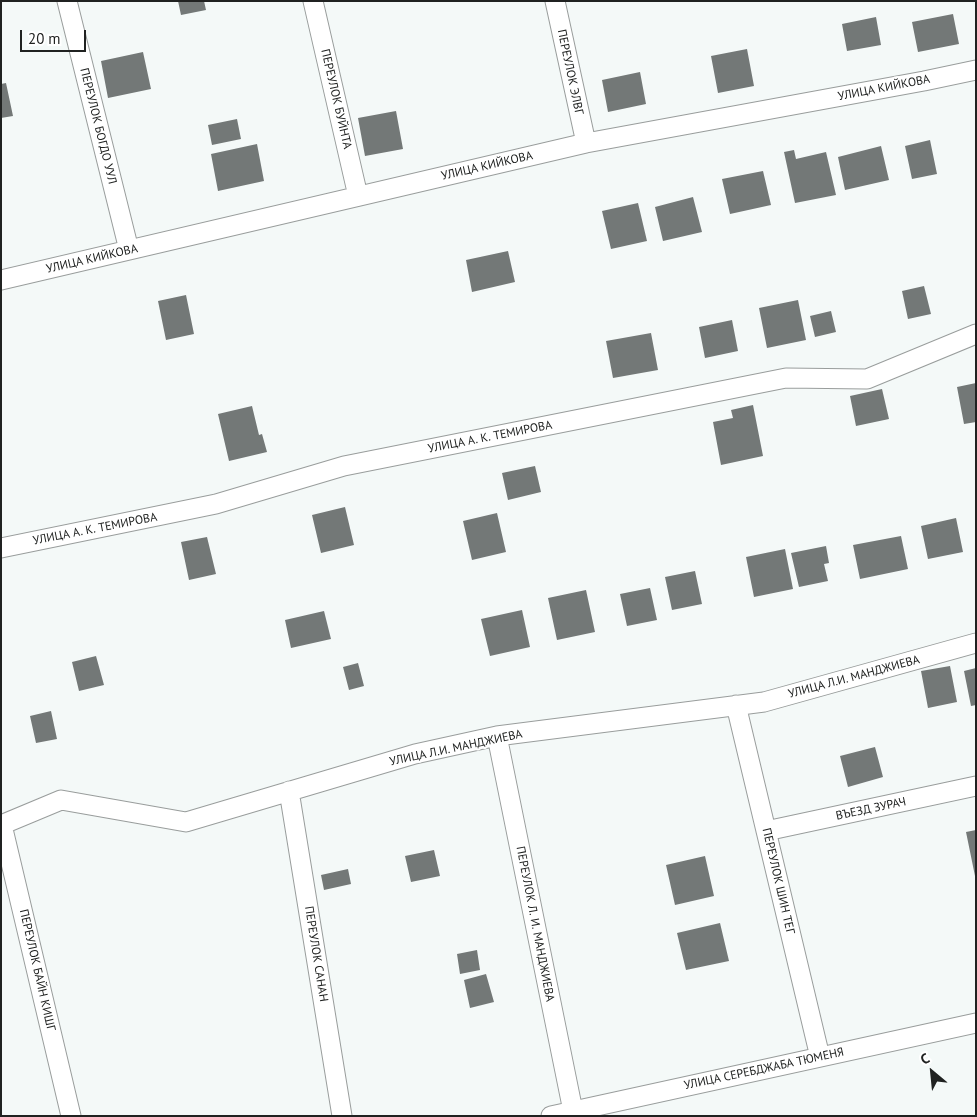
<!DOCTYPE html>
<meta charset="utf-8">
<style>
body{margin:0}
#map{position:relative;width:977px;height:1117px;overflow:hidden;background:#f4f9f8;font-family:"PT Sans",sans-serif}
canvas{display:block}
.frame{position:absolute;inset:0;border:2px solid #202221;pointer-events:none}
.north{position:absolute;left:907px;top:1047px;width:50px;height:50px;-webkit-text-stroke:4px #fff;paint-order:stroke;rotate:332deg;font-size:14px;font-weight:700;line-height:20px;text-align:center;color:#202221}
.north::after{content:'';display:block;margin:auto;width:18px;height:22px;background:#202221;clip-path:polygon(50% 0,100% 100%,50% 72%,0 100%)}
.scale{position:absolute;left:20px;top:30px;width:66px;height:22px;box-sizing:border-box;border:2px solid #202221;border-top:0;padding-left:6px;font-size:15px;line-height:18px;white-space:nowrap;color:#202221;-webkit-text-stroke:4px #fff;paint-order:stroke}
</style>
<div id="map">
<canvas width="977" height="1117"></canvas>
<div class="frame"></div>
<div class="north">С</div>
<div class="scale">20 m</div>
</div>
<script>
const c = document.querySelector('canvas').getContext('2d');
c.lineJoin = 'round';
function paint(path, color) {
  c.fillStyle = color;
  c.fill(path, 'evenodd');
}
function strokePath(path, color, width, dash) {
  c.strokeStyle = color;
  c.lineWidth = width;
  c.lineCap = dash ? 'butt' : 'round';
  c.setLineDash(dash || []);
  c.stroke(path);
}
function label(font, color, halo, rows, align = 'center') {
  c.font = font + ' "PT Sans",sans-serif';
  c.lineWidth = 4;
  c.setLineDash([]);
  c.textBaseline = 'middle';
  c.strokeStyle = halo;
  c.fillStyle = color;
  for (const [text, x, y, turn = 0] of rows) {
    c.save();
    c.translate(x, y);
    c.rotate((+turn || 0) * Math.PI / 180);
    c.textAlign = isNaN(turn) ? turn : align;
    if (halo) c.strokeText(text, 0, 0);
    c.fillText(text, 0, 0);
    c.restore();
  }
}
paint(new Path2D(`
 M178,1H204L206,10L181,15Z
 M953,14L959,44L918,52L912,22Z
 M876,17L881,45L847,51L842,24Z
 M747,49L754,86L718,93L711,56Z
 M143,52L151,89L108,98L101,61Z
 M640,72L646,104L608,112L602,80Z
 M6,83L13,116L1,118V84Z
 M396,111L403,149L365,156L358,118Z
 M237,119L241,139L212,145L208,125Z
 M930,140L937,174L912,179L905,146Z
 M257,144L264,181L218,191L211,154Z
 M881,146L889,180L845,190L838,157Z
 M794,150L796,159L826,152L836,195L795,203L784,152Z
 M763,171L771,205L730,214L722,179Z
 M693,197L702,232L663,241L655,207Z
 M638,203L647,241L611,249L602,211Z
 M508,251L515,282L472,292L466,260Z
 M924,286L931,314L908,319L902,291Z
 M186,295L194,334L166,340L158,301Z
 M798,300L806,340L767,348L759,308Z
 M831,311L836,332L815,337L810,316Z
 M732,320L738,351L705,358L699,327Z
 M651,333L658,370L613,378L606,341Z
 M976,383V422L964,424L957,387Z
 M882,389L889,419L856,426L850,396Z
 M753,405L763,456L721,465L713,422L733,418L731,410Z
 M252,406L259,435L262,434L267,452L229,461L218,414Z
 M535,466L541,492L508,500L502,473Z
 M345,507L354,545L321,553L312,515Z
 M497,513L506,552L472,560L463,521Z
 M956,518L963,552L928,559L921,526Z
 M901,536L908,569L860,579L853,545Z
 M207,537L216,574L189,580L181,542Z
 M826,546L829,563L824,564L828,581L799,587L791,553Z
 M785,549L793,589L754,597L746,557Z
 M695,571L702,604L672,610L665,577Z
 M650,588L657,620L627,626L620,594Z
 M586,590L595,632L557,640L548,598Z
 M522,610L530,647L490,656L481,619Z
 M324,611L331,639L291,648L285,620Z
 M96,656L104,685L79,691L72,662Z
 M358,663L364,686L349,690L343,667Z
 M950,666L957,702L928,708L921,671Z
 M976,668V705L971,706L964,671Z
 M51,711L57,739L36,743L30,716Z
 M875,747L883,777L848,787L840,756Z
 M976,830V876H975L966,832Z
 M434,850L440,876L411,882L405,856Z
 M705,856L714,896L675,905L666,865Z
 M348,869L351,884L324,890L321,875Z
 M720,923L729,961L686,970L677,933Z
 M477,950L480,970L460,974L457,954Z
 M486,974L494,1002L470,1008L464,980Z`), '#737877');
const minor = new Path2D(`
 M67,1L129,250
 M313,1L358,196
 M555,1L586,143
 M1,280L586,143L924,81L976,70
 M1,548L216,504L344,466L786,378L867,379L976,334
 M736,705L820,1057
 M497,736L573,1111
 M289,791L342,1116
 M1,825L61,800L186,822L415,754L497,736L764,702L976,643
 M2,825L71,1116
 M766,831L976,786
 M551,1116L976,1023`);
strokePath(minor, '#999d9c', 21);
strokePath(minor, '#fff', 19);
label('12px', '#202221', '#fff', [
 ["ПЕРЕУЛОК ЭЛВГ",570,72,78],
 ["УЛИЦА КИЙКОВА",884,88,-11],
 ["ПЕРЕУЛОК БУЙНТА",336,99,77],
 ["ПЕРЕУЛОК БОГДО УУЛ",98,126,76],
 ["УЛИЦА КИЙКОВА",487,166,-13],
 ["УЛИЦА КИЙКОВА",92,259,-13],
 ["УЛИЦА А. К. ТЕМИРОВА",490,437,-11],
 ["УЛИЦА А. К. ТЕМИРОВА",95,529,-11],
 ["УЛИЦА Л.И. МАНДЖИЕВА",854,677,-15],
 ["УЛИЦА Л.И. МАНДЖИЕВА",456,748,-12],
 ["ВЪЕЗД ЗУРАЧ",871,809,-12],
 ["ПЕРЕУЛОК ШИН ТЕГ",778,881,77],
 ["ПЕРЕУЛОК Л. И. МАНДЖИЕВА",535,924,79],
 ["ПЕРЕУЛОК САНАН",316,954,81],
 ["ПЕРЕУЛОК БАЙН КИШГ",37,970,77],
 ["УЛИЦА СЕРЕБДЖАБА ТЮМЕНЯ",764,1069,-12]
]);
</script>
